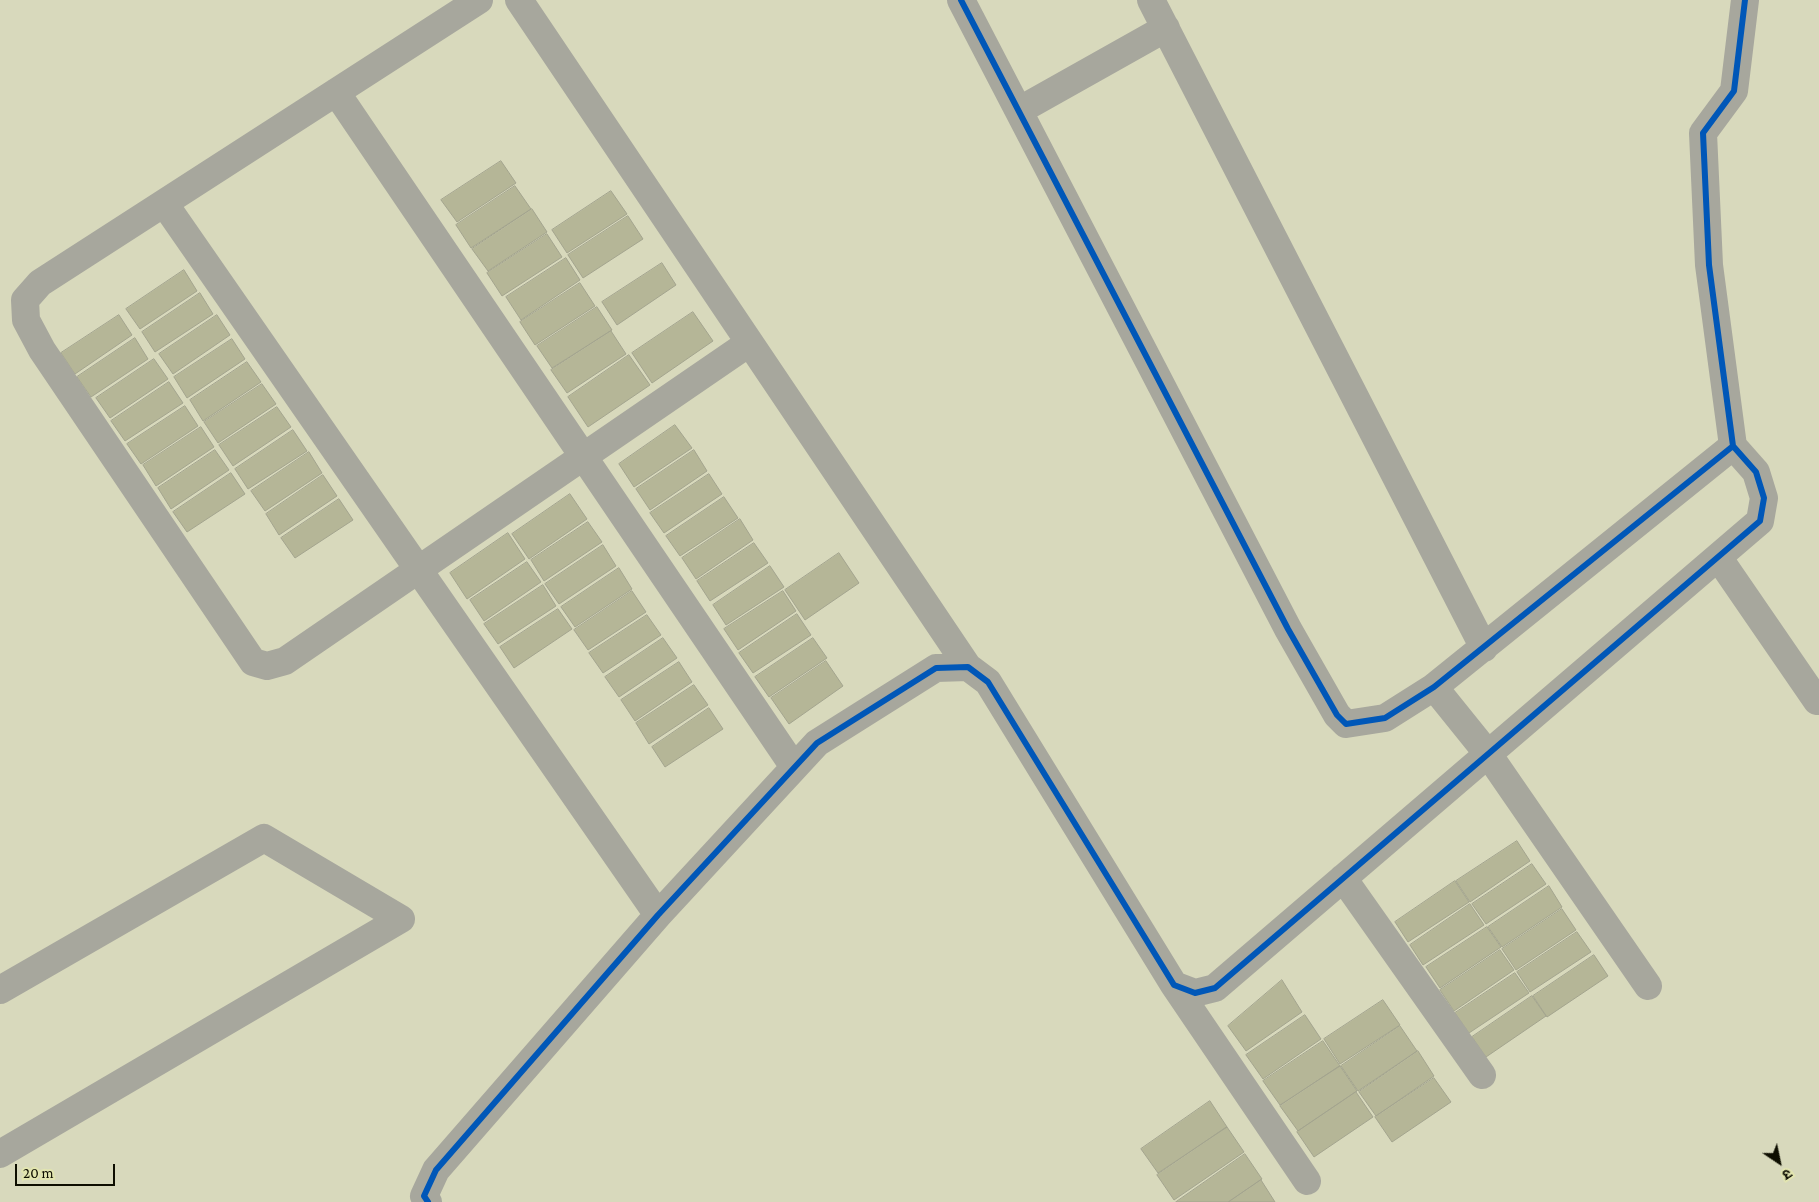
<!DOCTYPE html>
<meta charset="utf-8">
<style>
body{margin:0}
#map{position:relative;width:1819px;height:1202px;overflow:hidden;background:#d8d9bc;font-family:"Crimson Pro","Noto Sans Devanagari",serif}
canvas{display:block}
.north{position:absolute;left:1754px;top:1137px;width:50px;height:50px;-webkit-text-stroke:4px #e2e5b0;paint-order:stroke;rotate:146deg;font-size:14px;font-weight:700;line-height:20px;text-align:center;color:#0e0e00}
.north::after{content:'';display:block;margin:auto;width:18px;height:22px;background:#0e0e00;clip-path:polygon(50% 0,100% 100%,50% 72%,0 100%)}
.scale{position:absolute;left:15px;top:1164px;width:100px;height:22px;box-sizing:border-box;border:2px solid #0e0e00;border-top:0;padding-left:6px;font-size:15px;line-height:18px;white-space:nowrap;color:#0e0e00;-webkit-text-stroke:4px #e2e5b0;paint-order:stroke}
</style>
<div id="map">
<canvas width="1819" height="1202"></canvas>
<div class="north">उ</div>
<div class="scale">20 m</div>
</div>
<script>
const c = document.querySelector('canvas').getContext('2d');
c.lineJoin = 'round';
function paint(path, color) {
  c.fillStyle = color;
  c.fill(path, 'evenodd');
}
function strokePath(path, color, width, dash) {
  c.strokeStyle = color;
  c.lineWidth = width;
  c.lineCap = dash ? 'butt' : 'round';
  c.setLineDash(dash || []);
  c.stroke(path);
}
const building = new Path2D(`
 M501,161L516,183L457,222L441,200Z
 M515,186L531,209L471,248L456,225Z
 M611,191L627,214L567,253L552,230Z
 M532,209L547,232L488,271L472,249Z
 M628,216L643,239L583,278L568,255Z
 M547,234L562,257L502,296L487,273Z
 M566,258L580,280L521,320L506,297Z
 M662,263L676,285L617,325L602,302Z
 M184,270L197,291L140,329L126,309Z
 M580,283L595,306L535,345L520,322Z
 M200,293L213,314L155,352L142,332Z
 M597,307L612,330L552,368L537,346Z
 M693,312L713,341L652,383L632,353Z
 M119,315L132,335L75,374L61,353Z
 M217,315L230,335L173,374L159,354Z
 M611,331L626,354L567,393L551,370Z
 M135,338L148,359L91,397L77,377Z
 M232,339L245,359L187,398L174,377Z
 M629,355L650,385L588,427L568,397Z
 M154,359L168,379L110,418L96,398Z
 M247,362L261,382L203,421L190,400Z
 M169,382L183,403L125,441L111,421Z
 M262,384L276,404L218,443L204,422Z
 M185,406L198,426L141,464L127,444Z
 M277,407L291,427L233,466L219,445Z
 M675,425L692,448L634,487L619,464Z
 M201,427L214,447L156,486L143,465Z
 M293,430L307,451L248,489L235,469Z
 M215,450L229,470L171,509L158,488Z
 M694,450L707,471L650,510L636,489Z
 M309,452L322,473L265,511L251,491Z
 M231,473L245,494L187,532L173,512Z
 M709,474L722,494L664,533L650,513Z
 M323,475L337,496L279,535L266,514Z
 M570,494L587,519L529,559L512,534Z
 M724,497L738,518L680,556L666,536Z
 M339,499L353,520L295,558L281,538Z
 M740,519L753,540L696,579L682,558Z
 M588,522L602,542L544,581L531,560Z
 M508,533L525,559L467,599L450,573Z
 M754,543L768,563L710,601L697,581Z
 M603,545L616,566L559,604L545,584Z
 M839,553L859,583L805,620L785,590Z
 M527,562L541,582L484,621L470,600Z
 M770,566L784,587L726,625L713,605Z
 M619,568L632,589L575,627L561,607Z
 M543,585L556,606L498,644L484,624Z
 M632,591L646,612L588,650L574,630Z
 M783,591L796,611L738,650L724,629Z
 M558,609L572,629L514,668L500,647Z
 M797,614L811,635L753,673L739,653Z
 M647,615L661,635L603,673L589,653Z
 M663,638L677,658L619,697L605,677Z
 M813,638L827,658L769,697L755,677Z
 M826,661L843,686L789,724L771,698Z
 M679,662L692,682L635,721L621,700Z
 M694,685L708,705L649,744L636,723Z
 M709,708L723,729L665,767L652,747Z
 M1517,841L1530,861L1470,902L1456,881Z
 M1532,864L1546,884L1486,924L1472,904Z
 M1455,881L1469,902L1408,942L1395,922Z
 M1549,886L1562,907L1502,947L1488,927Z
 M1470,904L1484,925L1423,965L1410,945Z
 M1562,909L1576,930L1516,970L1502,949Z
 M1487,927L1501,947L1440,988L1426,967Z
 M1577,932L1591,952L1530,992L1517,972Z
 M1500,950L1514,970L1454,1011L1440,990Z
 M1594,955L1608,976L1547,1017L1533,996Z
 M1515,973L1529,993L1469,1033L1455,1013Z
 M1282,980L1302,1012L1246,1051L1228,1026Z
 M1532,996L1546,1016L1486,1057L1472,1037Z
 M1383,1000L1400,1025L1340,1064L1324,1039Z
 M1305,1015L1321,1039L1263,1079L1246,1055Z
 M1400,1026L1417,1051L1358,1091L1341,1066Z
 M1323,1041L1340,1066L1280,1105L1263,1081Z
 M1418,1051L1434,1076L1376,1116L1359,1092Z
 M1340,1066L1357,1091L1298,1131L1280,1106Z
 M1434,1078L1451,1102L1392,1142L1375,1117Z
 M1356,1092L1373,1117L1314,1157L1297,1132Z
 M1210,1101L1227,1127L1158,1173L1141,1149Z
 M1227,1127L1244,1152L1174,1200L1157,1175Z
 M1245,1154L1262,1179L1228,1202H1176Z
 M1261,1180L1275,1202H1229Z`);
paint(building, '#b5b697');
strokePath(building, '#a3a48e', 1);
strokePath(new Path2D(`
 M479,0L40,283L25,300L26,320L42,350L253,662L267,666L285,661L749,343
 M519,0L968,667
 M961,0L1288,629L1337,715L1346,724L1385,718L1434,687L1733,446L1709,265L1703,133L1734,91L1745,0
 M1151,0L1484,648
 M336,92L794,767
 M1020,110L1166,28
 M164,203L658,915
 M1718,557L1817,701
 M1434,687L1488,754L1648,986
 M1343,878L1482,1075
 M1174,985L1307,1181
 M0,990L264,838L401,919L0,1154
 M428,1202L424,1196L436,1170L658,915L817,743L936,668L968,667L988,682L1174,985L1195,993L1215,988L1760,521L1764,498L1756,472L1733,446`), '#a7a79d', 28);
strokePath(new Path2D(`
 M961,0L1288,629L1337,715L1346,724L1385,718L1434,687L1733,446L1709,265L1703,133L1734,91L1745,0
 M428,1202L424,1196L436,1170L658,915L817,743L936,668L968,667L988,682L1174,985L1195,993L1215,988L1760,521L1764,498L1756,472L1733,446`), '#0057b8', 6);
</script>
